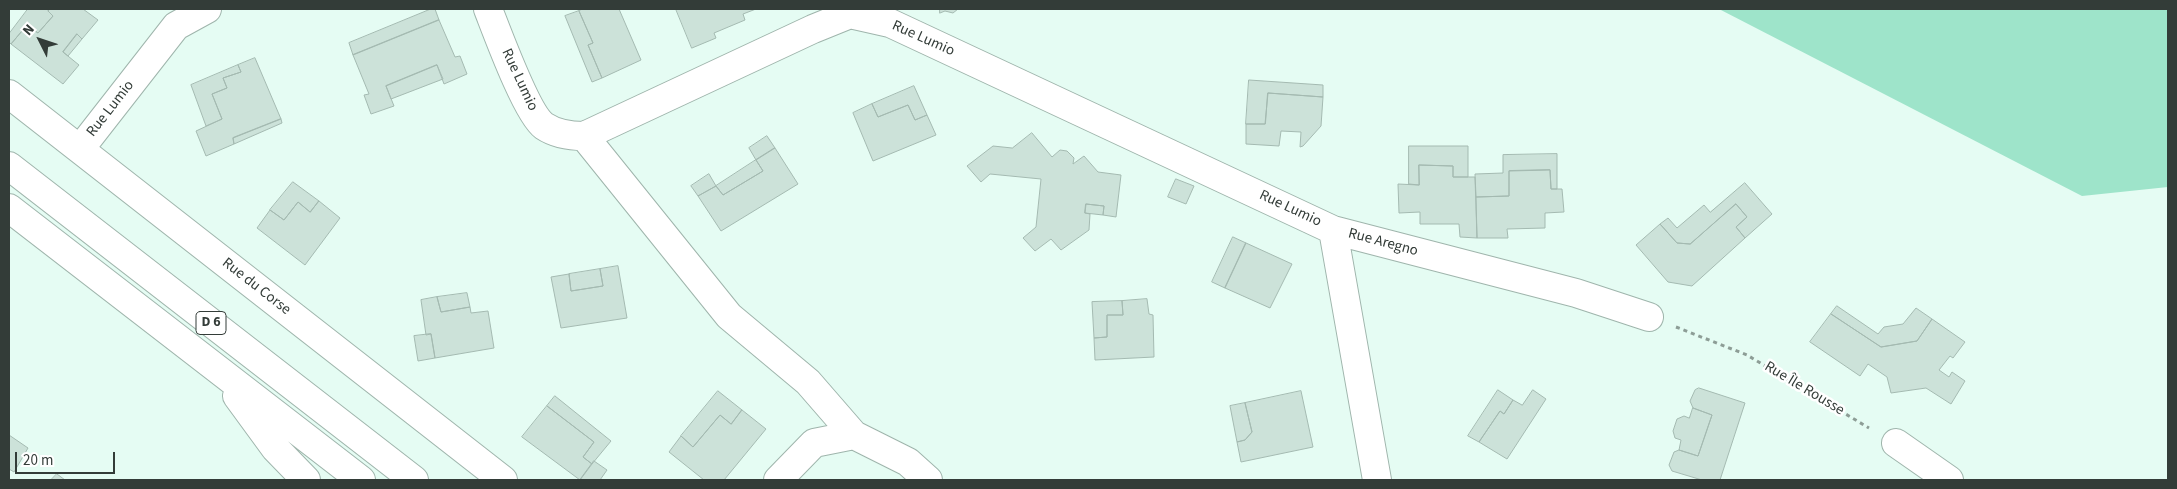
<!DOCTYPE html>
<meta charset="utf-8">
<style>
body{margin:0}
#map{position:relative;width:2177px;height:489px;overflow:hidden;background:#e5fcf3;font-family:"Source Sans 3",sans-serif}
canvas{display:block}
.frame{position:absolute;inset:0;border:10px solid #333c38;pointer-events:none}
.north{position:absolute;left:15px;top:15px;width:50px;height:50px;-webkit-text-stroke:4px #fff;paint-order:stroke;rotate:311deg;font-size:14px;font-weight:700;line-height:20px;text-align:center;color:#333c38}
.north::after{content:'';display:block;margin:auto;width:18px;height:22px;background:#333c38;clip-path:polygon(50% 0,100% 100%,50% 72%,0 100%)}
.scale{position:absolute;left:15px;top:452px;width:100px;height:22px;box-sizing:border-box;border:2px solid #333c38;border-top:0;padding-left:6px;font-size:15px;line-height:18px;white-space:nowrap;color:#333c38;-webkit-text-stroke:4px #fff;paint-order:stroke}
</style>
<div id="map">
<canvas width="2177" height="489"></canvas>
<div class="frame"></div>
<div class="north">N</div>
<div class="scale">20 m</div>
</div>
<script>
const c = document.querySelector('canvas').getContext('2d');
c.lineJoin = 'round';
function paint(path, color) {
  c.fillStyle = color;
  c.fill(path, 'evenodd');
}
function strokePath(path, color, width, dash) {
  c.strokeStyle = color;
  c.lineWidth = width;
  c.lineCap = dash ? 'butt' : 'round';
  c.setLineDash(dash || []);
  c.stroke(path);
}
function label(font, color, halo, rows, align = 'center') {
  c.font = font + ' "Source Sans 3",sans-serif';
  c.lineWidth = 5;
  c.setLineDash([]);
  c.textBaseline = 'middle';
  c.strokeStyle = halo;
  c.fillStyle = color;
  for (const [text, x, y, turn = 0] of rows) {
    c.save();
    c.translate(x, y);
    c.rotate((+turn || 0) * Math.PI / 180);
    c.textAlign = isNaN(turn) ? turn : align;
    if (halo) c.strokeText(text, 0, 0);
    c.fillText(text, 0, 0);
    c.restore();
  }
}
paint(new Path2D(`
 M1719,9H2168V187L2082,196Z`), '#9ee4ca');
const building = new Path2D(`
 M28,9H50L48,11L53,16L38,33L27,25L11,44L9,42V34Z
 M50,9H83L98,20L82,39L77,34L63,52L79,65L63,84L11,44L27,25L38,33L53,16L48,11Z
 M431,9H435L439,20L353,55L349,43Z
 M583,9H619L641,60L602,78L588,45L593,43L579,11Z
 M676,9H756L743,14L745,20L714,33L716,38L692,48Z
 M940,9H958L953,13L945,11L940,13Z
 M579,11L593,43L588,45L602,78L592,82L565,16Z
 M439,20L455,57L460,56L467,74L444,84L437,65L386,86L394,106L371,114L364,95L369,94L353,55Z
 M77,34L82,39L68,56L63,52Z
 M255,58L281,119L233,138L234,144L206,156L196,131L222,119L212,94L227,88L223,78L241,72L238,65Z
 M238,65L241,72L223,78L227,88L212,94L222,119L206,126L191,85Z
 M437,65L443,79L391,99L386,86Z
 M1249,80L1323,85V97L1268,93L1265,124H1246Z
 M914,86L927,115L915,120L908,105L878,117L872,104Z
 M1268,93L1323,97L1321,126L1303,146L1300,147L1301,132L1281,131L1279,146L1246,144V124H1265Z
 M872,104L878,117L908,105L915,120L927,115L936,135L873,161L853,113Z
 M281,119L282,123L234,144L233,138Z
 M1032,133L1052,157L1060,150L1067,151L1074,158L1073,164L1084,156L1098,172L1121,175L1116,217L1103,215L1104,206L1086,204L1085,213L1090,214L1089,230L1061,250L1051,239L1035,251L1023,238L1036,227L1041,179L990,174L981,182L967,166L993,146L1012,148Z
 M767,136L775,148L756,160L749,148Z
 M1409,146H1468V177H1453V166L1419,165V185L1409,184Z
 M775,148L798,184L721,231L698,196L716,186L723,195L763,171L756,160Z
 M1557,154V189H1551L1550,170L1509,171V196L1476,197L1475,174L1503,173V155Z
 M756,160L763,171L723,195L716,186Z
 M1419,165L1453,166V177H1475L1477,238L1460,237L1459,224H1420V212L1399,213L1398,184L1419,185Z
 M1550,170L1551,189H1562L1564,212L1545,213V228L1507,229L1508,238H1477L1476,197L1509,196V171Z
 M709,174L716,186L698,196L691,186Z
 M1176,179L1194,186L1186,204L1168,197Z
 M293,182L319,201L310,212L298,202L284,220L270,210Z
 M1745,183L1772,214L1745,238L1736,227L1747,217L1736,204L1690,244L1677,243L1660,224L1668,218L1677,228L1704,205L1710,212Z
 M319,201L340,218L305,265L257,228L270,210L284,220L298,202L310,212Z
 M1086,204L1104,206L1103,215L1085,213Z
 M1736,204L1747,217L1736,227L1745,238L1692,286L1668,282L1636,245L1660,224L1677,243L1690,244Z
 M1233,237L1246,243L1225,288L1212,282Z
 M1246,243L1292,264L1270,308L1225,288Z
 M618,266L627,318L561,328L551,277L569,274L571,291L603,286L600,269Z
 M600,269L603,286L571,291L569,274Z
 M467,293L470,307L441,312L437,297Z
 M437,297L441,312L470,307L471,313L488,311L494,348L435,358L431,334L426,335L421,300Z
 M1147,299L1149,314L1153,315L1154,357L1095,360L1094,338L1107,337V315H1123L1122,301Z
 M1122,301L1123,315H1107V337L1094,338L1092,302Z
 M1837,306L1878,334L1884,327L1903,324L1916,308L1932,319L1917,341L1881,347L1831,314Z
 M1831,314L1881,347L1917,341L1932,319L1965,342L1953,358L1950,356L1939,370L1949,377L1952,372L1965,381L1951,404L1926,388L1891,393L1887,377L1868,364L1860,376L1810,342Z
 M431,334L435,358L418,361L414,336Z
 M1699,388L1745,403L1720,480H1702L1672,471L1669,465L1674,452L1679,450L1698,456L1712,415L1693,408L1690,401L1695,390Z
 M1498,390L1513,400L1504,414L1500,411L1479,442L1468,436Z
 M1533,390L1546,399L1507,459L1479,442L1500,411L1504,414L1513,400L1522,405Z
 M718,391L742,410L731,424L720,415L693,447L681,436Z
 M1301,391L1313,447L1241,462L1237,442L1245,440L1252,432L1245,403Z
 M555,396L611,441L592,464L583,457L594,442L547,406Z
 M1245,403L1252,432L1245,440L1237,442L1230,406Z
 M547,406L594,442L583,457L592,464L580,480L522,437Z
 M1693,408L1712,415L1698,456L1679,450L1681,440L1675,438L1673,431L1677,419L1684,416L1689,418Z
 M742,410L766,429L724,480H704L669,452L681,436L693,447L720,415L731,424Z
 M9,435L28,448L14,472L9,469Z
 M594,461L607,470L600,480H580Z
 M57,474L65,480H51Z`);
paint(building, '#cce2d9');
strokePath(building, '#a4bab1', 1);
const minor = new Path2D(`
 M488,9C497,32 527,114 544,126C556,134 570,136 584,136L813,29L850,14L890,23L1333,230L1576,293L1649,317
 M9,94L503,480
 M584,136L729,316L808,382L854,435
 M80,149L176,26L207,9
 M1333,230L1377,480
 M1896,443L1949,480
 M778,480L814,443L854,435L908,462L928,480`);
const major = new Path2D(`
 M9,166L414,480
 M9,208L361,480
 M237,396L275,448L306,480`);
strokePath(minor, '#9fb5ac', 30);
strokePath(major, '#9fb5ac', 30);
strokePath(new Path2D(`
 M1676,327L1747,355L1869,428`), '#8d9d96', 3, [4, 4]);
strokePath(minor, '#fff', 28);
strokePath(major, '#fff', 28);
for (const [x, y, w] of [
 [211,323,30]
]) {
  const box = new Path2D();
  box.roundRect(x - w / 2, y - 11.5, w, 23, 4);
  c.fillStyle = '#fff';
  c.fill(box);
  strokePath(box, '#333c38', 1);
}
label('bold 14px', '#333c38', null, [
 ["D 6",211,323]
]);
label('15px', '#333c38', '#fff', [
 ["Rue Lumio",923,39,24],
 ["Rue Lumio",519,80,65],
 ["Rue Lumio",111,109,-52],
 ["Rue Lumio",1290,209,25],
 ["Rue Aregno",1383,243,15],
 ["Rue du Corse",256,287,38],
 ["Rue Île Rousse",1804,389,31]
]);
</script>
